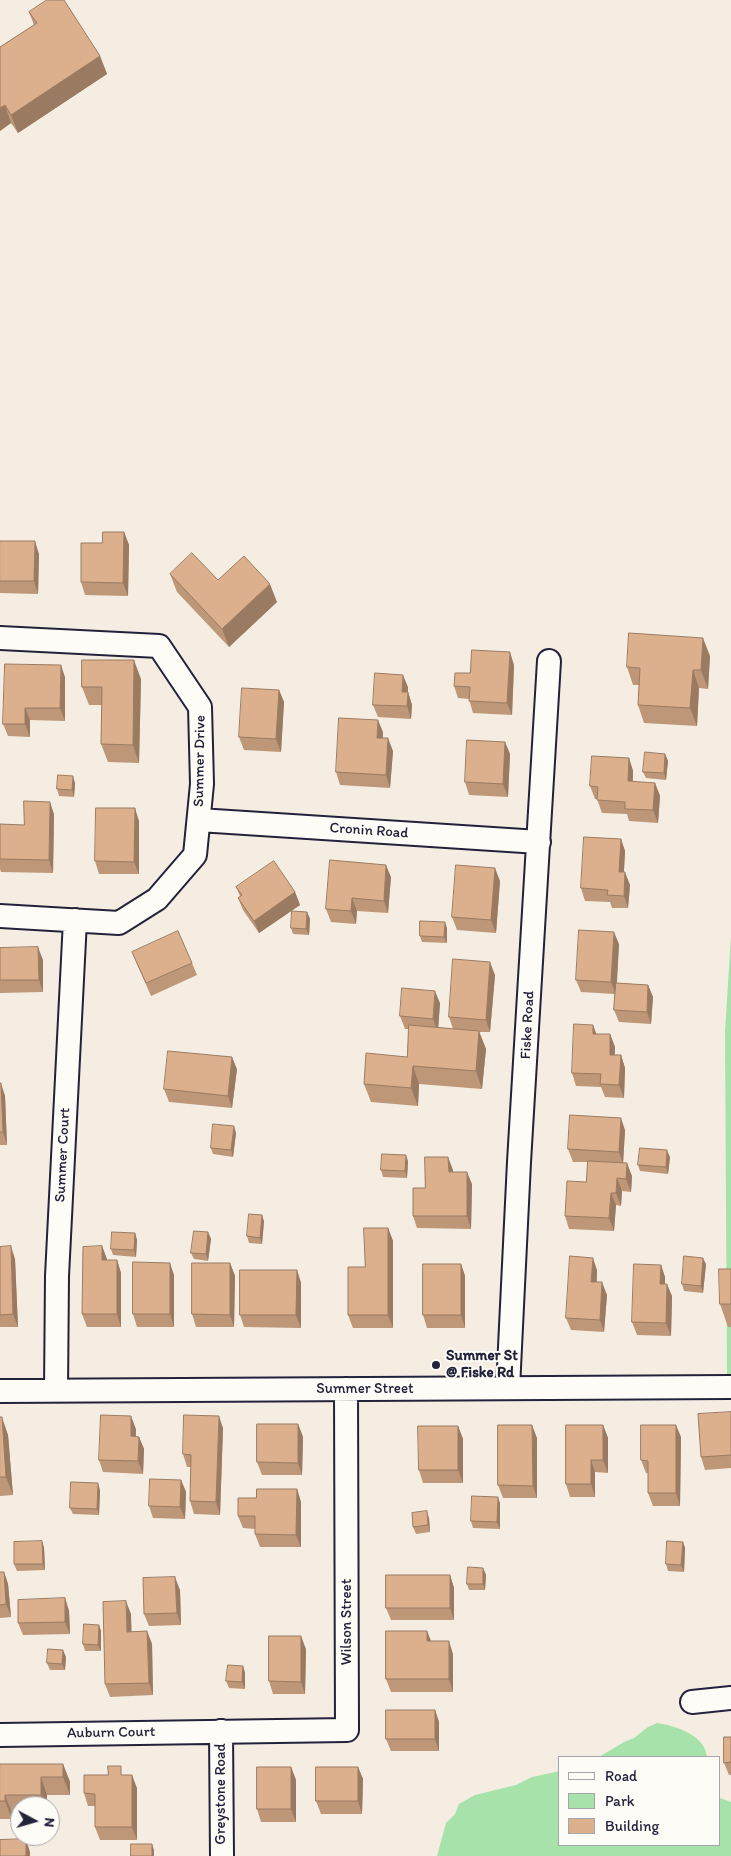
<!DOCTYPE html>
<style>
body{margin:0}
#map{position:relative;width:731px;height:1856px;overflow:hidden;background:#f6ede2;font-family:Itim,sans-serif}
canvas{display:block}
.legend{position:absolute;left:558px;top:1756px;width:162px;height:90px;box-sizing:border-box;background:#fdfcf7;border:1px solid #a5a5ac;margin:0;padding:6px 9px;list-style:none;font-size:15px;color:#22223b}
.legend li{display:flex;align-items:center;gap:10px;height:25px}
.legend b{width:25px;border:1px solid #a5a5ac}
.north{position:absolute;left:10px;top:1796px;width:50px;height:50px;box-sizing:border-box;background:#fdfcf7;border:1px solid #a5a5ac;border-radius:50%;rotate:96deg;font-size:14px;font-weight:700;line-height:20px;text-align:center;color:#22223b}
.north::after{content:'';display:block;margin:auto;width:18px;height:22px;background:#22223b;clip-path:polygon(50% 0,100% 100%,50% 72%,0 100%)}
</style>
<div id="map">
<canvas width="731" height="1856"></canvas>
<ul class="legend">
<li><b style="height:6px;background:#fdfcf7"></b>Road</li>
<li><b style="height:14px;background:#a6e2a9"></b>Park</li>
<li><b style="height:14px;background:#dcb08c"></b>Building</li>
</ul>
<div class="north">N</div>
</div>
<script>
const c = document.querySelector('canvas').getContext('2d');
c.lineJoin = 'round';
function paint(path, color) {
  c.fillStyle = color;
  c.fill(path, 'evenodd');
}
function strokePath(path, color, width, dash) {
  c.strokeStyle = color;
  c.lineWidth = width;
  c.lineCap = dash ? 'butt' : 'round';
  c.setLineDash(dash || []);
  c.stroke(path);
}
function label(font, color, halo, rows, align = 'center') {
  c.font = font + ' Itim,sans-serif';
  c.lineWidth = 4;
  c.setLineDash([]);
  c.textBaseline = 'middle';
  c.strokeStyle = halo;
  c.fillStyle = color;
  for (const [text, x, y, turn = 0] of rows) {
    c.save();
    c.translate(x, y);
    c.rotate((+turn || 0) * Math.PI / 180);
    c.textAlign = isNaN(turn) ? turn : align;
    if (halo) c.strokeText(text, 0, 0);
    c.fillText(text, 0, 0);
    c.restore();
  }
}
paint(new Path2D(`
 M731,936V1377H727L725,1032Z
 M657,1723C676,1726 705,1735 707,1757H599L624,1742L634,1738L648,1727Z
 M560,1771V1845H720V1798L731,1802V1856H437L446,1823L455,1814L459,1804L475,1795L516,1785L532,1777Z`), '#a6e2a9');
const minor = new Path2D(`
 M0,638L159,646L200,707L202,784L195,855L157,899L119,923L0,916
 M199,820L539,842
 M508,1388L519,1162L549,661
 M56,1390L57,1276L75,920
 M0,1391L731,1387
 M692,1702L731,1698
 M221,1731L222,1856
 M0,1735L347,1730L346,1389`);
strokePath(minor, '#22223b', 26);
strokePath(minor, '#fdfcf7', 22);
paint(new Path2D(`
 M29,12L100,56L107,74L18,133L11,123L0,131V47L34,25Z
 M124,532L129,545L128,596L85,595L81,582L102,543Z
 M0,541L39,554L38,594L0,593Z
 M170,574L218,580L277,602L229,647L177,592Z
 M710,656L708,689L699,688L697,726L644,723L638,705L639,685H633L627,667Z
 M514,665L512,715L473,713L469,699L458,698L454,686L470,673Z
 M65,677V721L30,720V737L8,736L3,724Z
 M141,679L139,763L108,762L101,744L102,705H89L82,687Z
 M408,687V692L412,705L411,719L378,717L373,705Z
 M279,690L284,702L281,752L244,750L239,737Z
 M383,732V738L393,751L390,788L340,785L336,772Z
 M505,742L510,754L508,797L469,795L465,782Z
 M665,754L668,761L666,780L646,778L643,772Z
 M629,758L633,771V782L655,783L660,796L658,823L629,821L627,814L602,813L597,799H595L590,786Z
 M75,783L74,797L59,796L57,789Z
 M54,814L53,873L1,872L0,869V824L24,825Z
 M139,821V874H99L95,861Z
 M621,839L625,851L624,872L630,885L628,908H612L610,902L585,901L581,888Z
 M391,877L388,913L357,911L356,924L331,922L326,909Z
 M500,881L496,933L457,930L452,917Z
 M236,887L295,892L300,905L259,933L243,910L238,898L240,896Z
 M307,912L310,919L309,935L293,934L291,928Z
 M447,928V943L422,942L420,936Z
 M619,944L617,983L648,985L653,997L651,1024L619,1022L614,1010L615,994L581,992L576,980Z
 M0,948L43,960V992L0,993Z
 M132,952L192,963L197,975L151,996L137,964Z
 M495,975L490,1032H479L486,1049L482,1089L419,1084L418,1106L371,1102L364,1084L407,1057L409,1029H405L400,1016L440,1003L438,1027L453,1029L449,1017Z
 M597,1034H610L615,1047V1055H621L625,1068L624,1098L605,1097L601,1087L576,1086L572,1073Z
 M237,1069L232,1108L169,1102L164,1089Z
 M0,1083L5,1096L7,1145H0Z
 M625,1130L623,1163L632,1176L631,1192L622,1191L621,1206L616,1205L614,1231L569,1229L565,1216L586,1182L588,1162H573L568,1149Z
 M236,1133L233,1157L213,1154L211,1148Z
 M448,1157L453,1172L472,1184L471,1229L417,1228L413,1216L425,1188Z
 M670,1157L668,1174L640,1171L638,1165Z
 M408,1161L407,1178L383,1177L381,1170Z
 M264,1221L262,1244L249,1243L247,1236Z
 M388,1228L393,1241V1328H353L348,1315L365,1267Z
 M208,1232L211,1239L208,1261L194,1259L191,1253Z
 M135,1233L137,1240L136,1257L113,1255L111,1249Z
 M102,1246L107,1260H117L121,1273V1327H87L82,1314Z
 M0,1247L15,1259L18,1327H0Z
 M230,1263L235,1276L234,1327H196L192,1314Z
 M461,1264L465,1276V1328H427L423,1315Z
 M706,1264L703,1293L684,1291L682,1284Z
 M661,1265L665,1277V1284L672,1296L671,1336L637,1335L632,1322Z
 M731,1269V1327H728L720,1304Z
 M297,1270L301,1283V1328L244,1327L240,1315Z
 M597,1270V1282L607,1295L604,1332L571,1330L566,1318Z
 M174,1275V1327H137L133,1314Z
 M731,1412V1468L705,1470L701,1457Z
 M0,1417L8,1435L13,1495L0,1496Z
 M298,1424L303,1437L302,1475H262L257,1462Z
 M603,1425L608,1438V1473L595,1472V1497H570L566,1484Z
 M458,1426L463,1439V1483H423L419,1470Z
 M223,1428L220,1515L194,1514L190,1501L191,1467H187L183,1454Z
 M136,1429V1437H139L144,1449L143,1474L103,1472L99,1460Z
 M681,1437L680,1506H653L648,1493V1473H646L641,1460Z
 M537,1438V1498H503L498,1485Z
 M181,1480L186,1492L185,1519L153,1518L149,1506Z
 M297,1489L301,1502V1547H260L255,1534V1529L243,1528L238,1516L256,1498Z
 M100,1490L99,1515L73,1514L70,1508Z
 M500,1503V1529L473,1528L471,1521Z
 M429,1518L430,1532L416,1534L413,1527Z
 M683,1542L685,1548L684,1572L668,1571L666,1564Z
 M44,1547L45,1570L17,1571L14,1564Z
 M483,1568L486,1575L485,1590H469L467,1584Z
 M0,1572H4L8,1584L11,1617L0,1618Z
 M450,1575L454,1588V1620H391L386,1608Z
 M180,1590L181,1625L149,1626L144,1614Z
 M65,1598L69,1611L70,1634L23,1635L18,1623Z
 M131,1614V1632L147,1631L152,1644L153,1695L110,1697L105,1684Z
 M99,1625L101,1631V1651H85L83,1644Z
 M427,1631L431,1641L453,1654V1692H391L386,1679Z
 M306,1649L305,1694H273L269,1681Z
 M66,1657L65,1670H50L47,1663Z
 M243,1666L245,1673V1689L229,1688L226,1681Z
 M435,1710L439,1722V1751H391L386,1739Z
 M731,1737V1775H729L724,1763Z
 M0,1764H63L70,1782V1795H47V1806H20V1813H12V1819H0Z
 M291,1767L296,1780V1822H261L257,1809Z
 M358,1767L363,1779L362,1814H321L316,1801Z
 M124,1775L137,1788V1840H100L95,1827V1806H88L84,1793Z`), '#bd9778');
paint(new Path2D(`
 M100,56L107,74L18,133L11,115Z
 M5,105L11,123L0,131V108Z
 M124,532L129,545L128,596L123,583Z
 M35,541L39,554L38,594L34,581Z
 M270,584L277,602L229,647L222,629Z
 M703,638L710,656L708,689L701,670Z
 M510,652L514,665L512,715L507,703Z
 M134,660L141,679L139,763L133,745Z
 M61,665L65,677V721L60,708Z
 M693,670L699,688L697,726L690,708Z
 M403,675L408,687L407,705L402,692Z
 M279,690L284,702L281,752L276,739Z
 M408,692L412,705L411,719L407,706Z
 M25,708L30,720V737L25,724Z
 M378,720L383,732L382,750L377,738Z
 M388,738L393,751L390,788L386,775Z
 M505,742L510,754L508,797L503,784Z
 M665,754L668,761L666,780L664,773Z
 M629,758L633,771L632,794L628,781Z
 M73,776L75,783L74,797L72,790Z
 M655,783L660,796L658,823L653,810Z
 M50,802L54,814L53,873L49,860Z
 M135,808L139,821V874L134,862Z
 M621,839L625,851L623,885L619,872Z
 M386,865L391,877L388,913L384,901Z
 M495,868L500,881L496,933L491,920Z
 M625,872L630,885L628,908L624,896Z
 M295,892L300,905L259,933L254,921Z
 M352,898L357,911L356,924L351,911Z
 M307,912L310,919L309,935L306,929Z
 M445,922L447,928V943L444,937Z
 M614,932L619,944L616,994L611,982Z
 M38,947L43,960V992L39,980Z
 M490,962L495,975L490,1032L486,1020Z
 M648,985L653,997L651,1024L647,1012Z
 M435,991L440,1003L438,1032L433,1019Z
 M593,1025L598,1038L593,1034Z
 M479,1031L486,1049L482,1089L476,1071Z
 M610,1034L615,1047L614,1067L610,1055Z
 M621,1055L625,1068L624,1098L619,1085Z
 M232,1057L237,1069L232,1108L228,1096Z
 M413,1066L419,1084L418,1106L411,1088Z
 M1,1083L5,1096L7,1145L3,1132Z
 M621,1118L625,1130L623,1164L619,1152Z
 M234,1126L236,1133L233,1157L231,1150Z
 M667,1150L670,1157L668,1174L666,1167Z
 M406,1155L408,1161L407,1178L405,1171Z
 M448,1157L453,1170V1184L449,1172Z
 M627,1163L632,1176L631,1192L626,1179Z
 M467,1172L472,1184L471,1229L467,1216Z
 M617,1178L622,1191L621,1206L616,1193Z
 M611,1193L616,1205L614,1231L609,1218Z
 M262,1215L264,1221L262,1244L260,1238Z
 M388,1228L393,1241V1328L388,1315Z
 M208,1232L211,1239L208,1261L206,1254Z
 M135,1233L137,1240L136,1257L134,1250Z
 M11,1246L15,1259L18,1327L13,1314Z
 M102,1246L107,1259V1272L102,1260Z
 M593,1258L597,1270L596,1294L591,1282Z
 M703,1258L706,1264L703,1293L701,1286Z
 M117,1260L121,1273V1327L117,1314Z
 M170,1263L174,1275V1327L170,1314Z
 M230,1263L235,1276L234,1327L230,1315Z
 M461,1264L465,1276V1328L461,1315Z
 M661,1265L665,1277V1296L660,1284Z
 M297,1270L301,1283V1328L296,1315Z
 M602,1282L607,1295L604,1332L600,1320Z
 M667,1284L672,1296L671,1336L666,1323Z
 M131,1416L136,1429L135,1449L131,1436Z
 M219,1416L223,1428L220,1515L216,1502Z
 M2,1417L8,1435L13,1495L6,1477Z
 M298,1424L303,1437L302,1475L298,1463Z
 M532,1425L537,1438V1498L533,1486Z
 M603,1425L608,1438V1473L603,1460Z
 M676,1425L681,1437L680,1506L676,1493Z
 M458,1426L463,1439V1483L458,1470Z
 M139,1437L144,1449L143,1474L138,1461Z
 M591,1460L595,1472V1497L591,1484Z
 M181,1480L186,1492L185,1519L180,1507Z
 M98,1483L100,1490L99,1515L97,1509Z
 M297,1489L301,1502V1547L296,1535Z
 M498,1497L500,1503V1529L497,1522Z
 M427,1511L429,1518L430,1532L428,1525Z
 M42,1541L44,1547L45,1570L43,1564Z
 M683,1542L685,1548L684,1572L681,1565Z
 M483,1568L486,1575L485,1590L483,1584Z
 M4,1572L8,1584L11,1617L6,1604Z
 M450,1575L454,1588V1620L450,1608Z
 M175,1577L180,1590L181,1625L177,1613Z
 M65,1598L69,1611L70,1634L65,1622Z
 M126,1601L131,1614L132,1644L127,1632Z
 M99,1625L101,1631V1651L98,1645Z
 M147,1631L152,1644L153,1695L149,1683Z
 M427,1631L432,1644L427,1641Z
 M301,1636L306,1649L305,1694L301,1682Z
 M449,1641L453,1654V1692L449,1679Z
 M63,1650L66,1657L65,1670L62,1664Z
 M243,1666L245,1673V1689L242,1682Z
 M435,1710L439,1722V1751L435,1739Z
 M63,1764L70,1782V1795L63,1777Z
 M291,1767L296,1780V1822L291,1809Z
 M358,1767L363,1779L362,1814L358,1801Z
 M132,1775L137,1788V1840L132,1827Z
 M41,1777L47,1795V1806H45L41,1795Z
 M5,1795L12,1813V1819L5,1801Z
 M26,1839L30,1852V1856H26Z
 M152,1844L154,1850V1856H152Z`), '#9a7b62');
const building = new Path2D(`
 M47,0H64L100,56L11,115L5,105L0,108V47L37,23L29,12Z
 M103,532H124L123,583L81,582V543H102Z
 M0,541H35L34,581H0Z
 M192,553L218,580L244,556L270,584L222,629L170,574Z
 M629,633L703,638L701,670H693L690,708L638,705L640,668L627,667Z
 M472,650L510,652L507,703L469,701L470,687L454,686L455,673H470Z
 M82,660H134L133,745L101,744L102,687H82Z
 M5,664L61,665L60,708H25V724H3Z
 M375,673L403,675L402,692H408L407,706L373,705Z
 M242,688L279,690L276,739L239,737Z
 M339,718L378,720L377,738H388L386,775L336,772Z
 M467,740L505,742L503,784L465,782Z
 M645,752L665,754L664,773L643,772Z
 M592,756L629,758L628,781L655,783L653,810L625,809V802L597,800L598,787L590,786Z
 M58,775L73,776L72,790L57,789Z
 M24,801L50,802L49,860L0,859V824L24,825Z
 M96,808H135L134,862L95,861Z
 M584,837L621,839L619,872H625L624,896L607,895L608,890L581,888Z
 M330,860L386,865L384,901L352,898L351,911L326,909Z
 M274,861L295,892L254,921L238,898L242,895L236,887Z
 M456,865L495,868L491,920L452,917Z
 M292,911L307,912L306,929L291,928Z
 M420,921L445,922L444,937L420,936Z
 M579,930L614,932L611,982L576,980Z
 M178,931L192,963L146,983L132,952Z
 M38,947L39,980H0V948Z
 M453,959L490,962L486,1020L449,1017Z
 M616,983L648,985L647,1012L614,1010Z
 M402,988L435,991L433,1019L400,1016Z
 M574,1024L593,1025V1034H610V1055H621L619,1085L600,1084L601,1074L572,1073Z
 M409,1025L479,1031L476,1071L413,1066L411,1088L364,1084L366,1053L407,1057Z
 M168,1051L232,1057L228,1096L164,1089Z
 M0,1083H1L3,1132H0Z
 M570,1115L621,1118L619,1152L568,1149Z
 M213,1124L234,1126L231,1150L211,1148Z
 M640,1148L667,1150L666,1167L638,1165Z
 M382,1154L406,1155L405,1171L381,1170Z
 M425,1157H448L449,1172H467V1216H413V1188H425Z
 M588,1161L627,1163L626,1179L617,1178L616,1193H611L609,1218L565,1216L567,1181L586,1182Z
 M249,1214L262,1215L260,1238L247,1236Z
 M364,1228H388V1315H348V1267H365Z
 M194,1231L208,1232L206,1254L191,1253Z
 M112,1232L135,1233L134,1250L111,1249Z
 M11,1246L13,1314L0,1315V1247Z
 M102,1246V1260H117V1314H82L83,1247Z
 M570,1256L593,1258L591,1282H602L600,1320L566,1318Z
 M684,1256L703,1258L701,1286L682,1284Z
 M133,1262L170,1263V1314H133Z
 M192,1263H230V1315L192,1314Z
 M423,1264H461V1315H423Z
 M634,1264L661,1265L660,1284H667L666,1323L632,1322Z
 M719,1269H731V1304H720Z
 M240,1270H297L296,1315H240Z
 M731,1412V1455L701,1457L698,1414Z
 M101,1415L131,1416V1436L139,1437L138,1461L99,1460Z
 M184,1415L219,1416L216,1502L190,1501L191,1455L183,1454Z
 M0,1417H2L6,1477H0Z
 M257,1424H298V1463L257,1462Z
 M498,1425H532L533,1486L498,1485Z
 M566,1425H603V1460H591V1484H566Z
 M641,1425H676V1493H648V1461L641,1460Z
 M418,1426H458V1470H419Z
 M150,1479L181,1480L180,1507L149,1506Z
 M71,1482L98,1483L97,1509L70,1508Z
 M257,1489H297L296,1535L255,1534V1516H238V1498H256Z
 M472,1496L498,1497L497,1522L471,1521Z
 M427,1511L428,1525L413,1527L412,1513Z
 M42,1541L43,1564H14V1542Z
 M667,1541L683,1542L681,1565L666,1564Z
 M468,1567L483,1568V1584H467Z
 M0,1572H4L6,1604L0,1605Z
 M386,1575H450V1608H386Z
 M175,1577L177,1613L144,1614L143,1578Z
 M65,1598V1622L18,1623V1600Z
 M126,1601L127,1632L147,1631L149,1683L105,1684L103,1602Z
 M84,1624L99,1625L98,1645L83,1644Z
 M386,1631H427V1641H449V1679H386Z
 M269,1636H301V1682L269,1681Z
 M48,1649L63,1650L62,1664L47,1663Z
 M228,1665L243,1666L242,1682L226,1681Z
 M386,1710H435V1739H386Z
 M724,1737H731V1762L724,1763Z
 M0,1764H63V1777H41V1795H5V1801H0Z
 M108,1766H121V1775H132V1827H95V1794L84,1793V1775H108Z
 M257,1767H291V1809H257Z
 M316,1767H358V1801H316Z
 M26,1839V1856H0V1840Z
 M131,1844H152V1856H131Z`);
paint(building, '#dcb08c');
strokePath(building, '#9a7b62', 1);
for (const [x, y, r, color] of [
 [436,1365,5,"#22223b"]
]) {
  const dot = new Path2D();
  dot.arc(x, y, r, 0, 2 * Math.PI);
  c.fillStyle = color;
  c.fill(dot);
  strokePath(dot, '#fdfcf7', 2);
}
label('15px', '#22223b', '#fdfcf7', [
 ["Summer Drive",200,761,-89],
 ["Cronin Road",369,831,4],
 ["Fiske Road",528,1025,-87],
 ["Summer Court",63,1155,-87],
 ["Summer Street",365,1389],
 ["Wilson Street",347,1622,-90],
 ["Auburn Court",111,1733,-1],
 ["Greystone Road",221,1794,-90]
]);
label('bold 15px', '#22223b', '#fdfcf7', [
 ["Summer St",446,1356],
 ["@ Fiske Rd",446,1373]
], 'left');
</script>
